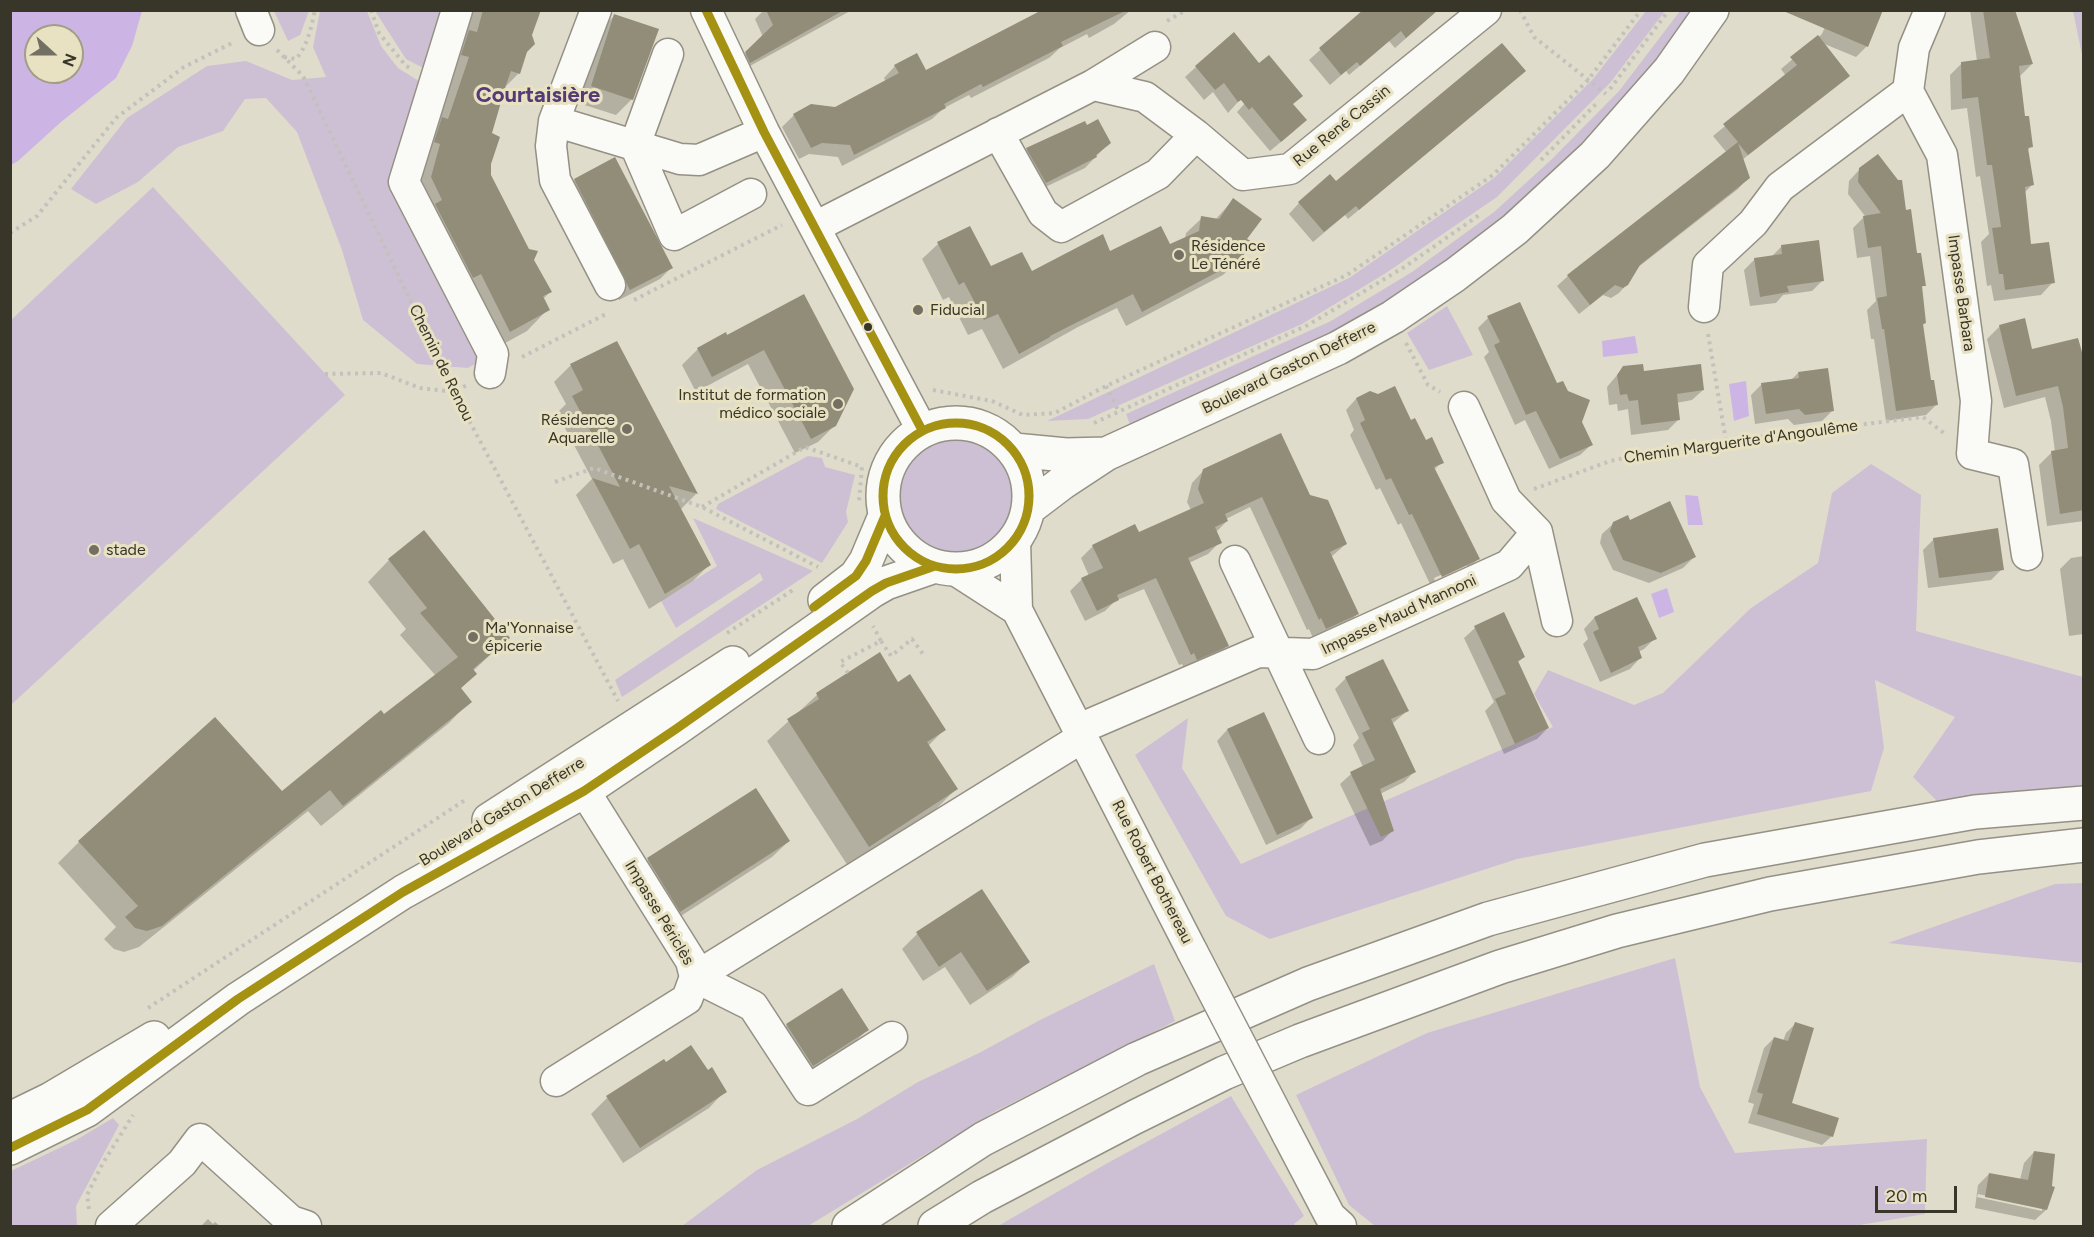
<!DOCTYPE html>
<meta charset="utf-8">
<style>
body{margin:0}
#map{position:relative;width:2094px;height:1237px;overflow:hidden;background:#e0dccb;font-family:Figtree,sans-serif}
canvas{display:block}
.frame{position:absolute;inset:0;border:12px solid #383529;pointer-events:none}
.north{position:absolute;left:24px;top:24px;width:60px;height:60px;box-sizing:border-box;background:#e8e2c3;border:2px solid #a29d85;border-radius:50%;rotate:111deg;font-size:16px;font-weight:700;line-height:24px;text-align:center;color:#383529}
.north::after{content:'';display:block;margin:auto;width:21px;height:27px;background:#736f62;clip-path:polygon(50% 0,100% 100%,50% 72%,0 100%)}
.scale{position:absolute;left:1875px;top:1186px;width:82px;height:27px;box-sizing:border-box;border:3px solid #383529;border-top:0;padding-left:8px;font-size:18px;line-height:21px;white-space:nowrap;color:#383529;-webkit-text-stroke:4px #e8e2c3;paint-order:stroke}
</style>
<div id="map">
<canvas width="2094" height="1237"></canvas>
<div class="frame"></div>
<div class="north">N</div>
<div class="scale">20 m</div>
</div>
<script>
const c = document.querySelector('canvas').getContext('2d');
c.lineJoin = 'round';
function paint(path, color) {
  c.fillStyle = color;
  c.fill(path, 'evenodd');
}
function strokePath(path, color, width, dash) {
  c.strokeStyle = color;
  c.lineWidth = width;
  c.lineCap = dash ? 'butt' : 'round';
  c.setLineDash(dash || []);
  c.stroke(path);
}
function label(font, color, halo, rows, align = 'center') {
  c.font = font + ' Figtree,sans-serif';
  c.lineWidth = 6;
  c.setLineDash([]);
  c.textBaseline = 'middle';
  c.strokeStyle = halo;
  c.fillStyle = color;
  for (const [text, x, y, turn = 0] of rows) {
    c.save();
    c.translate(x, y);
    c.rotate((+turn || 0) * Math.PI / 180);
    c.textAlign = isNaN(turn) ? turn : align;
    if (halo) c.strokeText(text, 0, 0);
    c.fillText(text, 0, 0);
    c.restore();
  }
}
paint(new Path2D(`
 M274,11H309L300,35L288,41Z
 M320,11H367L381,46L398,68L427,86L396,185L482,360L468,368L417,364L363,320L342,250L297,132L266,98L245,99L223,131L178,147L138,182L96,204L71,189L127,118L207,66L246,61L292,80L326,77L313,47Z
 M375,11H451L431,72L406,59Z
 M1646,11H1665L1610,83L1497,197L1386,273L1302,324L1088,419L1047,421L1349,278L1494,178L1593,79Z
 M1680,11H1696L1657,64L1588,143L1515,210L1444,266L1366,315L1231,382L1131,427L1126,414L1331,321L1412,272L1494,212L1552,159L1619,91Z
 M2073,11H2083V60Z
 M153,187L345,395L11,705V320Z
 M1447,306L1473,355L1429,370L1407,333Z
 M896 495a58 58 0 1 1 116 0a58 58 0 1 1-116 0Z
 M808,456L822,458L825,467L855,475L846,512L848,522L822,563L716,509L718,504Z
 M1871,464L1921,495L1916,631L2083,677V785L1938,802L1913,777L1955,717L1875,680L1884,748L1871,791L1517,859L1270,939L1226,916L1135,755L1188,718L1182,768L1241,864L1553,727L1534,694L1548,670L1634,705L1663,693L1751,608L1818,563L1832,493Z
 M693,518L813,571L622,697L615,680L763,580L760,573L676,628L661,601L717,566Z
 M2083,883V963L1888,943L2055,884Z
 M1675,958L1700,1087L1735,1153L1927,1139L1925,1214L1854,1226H1375L1349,1205L1296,1095L1427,1033Z
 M1154,964L1175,1021L996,1111L808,1226H682L757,1170L857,1119L918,1082L979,1053L1040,1020Z
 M1231,1096L1304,1216L1294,1224L1296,1226H998L1104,1165Z
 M113,1118L119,1125L76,1206L77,1226H11V1171L76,1140Z`), '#cdc0d4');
paint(new Path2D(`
 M11,10L142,11L132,46L116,78L61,122L18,161L11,165ZM36,36H72V72H36Z
 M1635,336L1638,353L1603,357L1602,341Z
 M1746,381L1749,416L1734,421L1729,384Z
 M1685,495L1698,496L1703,525H1688Z
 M1667,588L1674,612L1659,618L1651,594Z`), '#ccb5e4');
paint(new Path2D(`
 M469,10H539L519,73L505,87L490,134L489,175L550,292L543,299L548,309L527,331L489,352L410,199Z
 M764,10H852L739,72L735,64L763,37L755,19Z
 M1044,10H1131L1114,24L1089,38L1087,34L1060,48L1049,58L971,98L969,95L944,108L932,119L842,166L838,157L809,154L799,159L782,127L794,115L812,106L835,108L886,82L884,78L895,66L925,72Z
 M1364,10H1438L1395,48L1389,41L1349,75L1346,71L1330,85L1309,60Z
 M1832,10L1867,46L1856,57L1822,43L1848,76L1837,86L1742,160L1748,178L1738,189L1637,268L1630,281L1619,293L1611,298L1603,295L1579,314L1557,286L1568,276L1727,153L1713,136L1786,76L1781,69L1822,34Z
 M1970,10H2014L2032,64L2020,76L2024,118L2031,146L2027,151L2032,185L2024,193L2030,246L2053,282L2041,295L1994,301L1991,285L1987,286L1981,242L1989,234L1980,176L1976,177L1967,108L1951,110L1950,75L1962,63L1977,61Z
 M614,16L632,99L616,115L575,102L598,32Z
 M1196,67L1262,69L1238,102L1228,113L1213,92L1204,100L1185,77Z
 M1524,71L1348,219L1345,215L1313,242L1289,214L1299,203Z
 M1247,101L1292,105L1294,131L1270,151L1237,112Z
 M1109,143L1085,168L1035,192L1016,160L1027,149Z
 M1860,169L1905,211L1924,285L1920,289L1925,323L1922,326L1929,382L1936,405L1926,415L1886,421L1874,339H1871L1867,310L1876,301L1870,256L1857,258L1853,228L1865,216L1848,194L1849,181Z
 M575,180L671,268L660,279L619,300L564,191Z
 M1233,200L1245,240L1239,259L1223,275L1126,326L1117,308L1078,327L1003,369L982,329L968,335L949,297L943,300L922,259L938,244L991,268L1031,273L1109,253L1170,246L1185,239L1186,233L1202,218L1215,220Z
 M1781,247L1823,280L1812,291L1783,295L1776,303L1750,306L1744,270L1755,259L1771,257Z
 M804,296L835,425L818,442L795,453L748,364L696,392L682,365L698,349L727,337Z
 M1488,318L1557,385L1580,422L1591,445L1580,455L1549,469L1525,420L1515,425L1484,357L1489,352L1478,328Z
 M2000,326L2031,351L2084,366V521L2047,526L2039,465L2052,452H2055L2051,421L2045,397L2004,408L1987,339Z
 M617,343L696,494L680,510L709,565L693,581L649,609L623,559L613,564L576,495L592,479L557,413L566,404L554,382L570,366Z
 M1623,368L1643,373L1703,390L1692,400L1676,403L1679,419L1668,430L1631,435L1628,409L1618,411L1617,404L1609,405L1607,387Z
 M1798,373L1833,410L1822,421L1794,425L1788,419L1755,424L1751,395L1762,384L1791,380Z
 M1370,393L1411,423L1442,462L1434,470L1478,559L1467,570L1431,586L1401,523L1398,525L1380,488L1376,490L1350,435L1354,430L1346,410L1356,399ZM1467,563V567L1435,581L1434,578Z
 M1204,470L1309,496L1346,544L1331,557L1357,614L1346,626L1314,640L1309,629L1307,630L1250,507L1226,519L1227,521L1216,532L1220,542L1208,554L1189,563L1227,646L1215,657L1185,670L1182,664L1179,665L1144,589L1115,601L1105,611L1085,621L1070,591L1082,579L1089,576L1081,558L1093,546L1138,534L1191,510L1187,502L1192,483Z
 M1630,522L1694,557L1683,568L1649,583L1613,570L1600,543L1602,534L1614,523Z
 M1934,539L2002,569L1991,580L1928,588L1923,550Z
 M2084,556V634L2069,636L2060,569L2071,558Z
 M389,560L508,638L473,671L475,674L460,689L470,701L449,723L321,826L308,811L139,947L124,952L114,949L104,939L116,927L58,863L79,842L282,793L436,676L400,635L406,629L368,582Z
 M1594,618L1655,638L1644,649L1638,652L1640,658L1630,669L1600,682L1583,644L1588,639L1584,629Z
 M1475,628L1524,657L1517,663L1548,728L1537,739L1504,754L1485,711L1494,702L1464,638Z
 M879,654L898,684L944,730L928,746L956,789L935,810L848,866L767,741L817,695Z
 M1346,678L1407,711L1392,724L1414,772L1404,782L1380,794L1393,830L1382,841L1370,846L1340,784L1351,774L1363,767L1353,745L1359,738L1335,689Z
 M1263,714L1311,818L1300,829L1266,845L1217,741L1227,730Z
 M789,841L772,857L664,927L632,876L648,860Z
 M917,934L1028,962L1012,977L970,1005L945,967L923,981L902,949Z
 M841,990L867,1030L851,1046L796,1081L770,1042L787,1025Z
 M1795,1024L1790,1104L1832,1136L1822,1145L1748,1123L1754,1104L1748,1102L1764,1048L1774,1038L1783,1041L1786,1033Z
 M665,1064L707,1072L725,1091L709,1108L623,1163L591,1114L607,1098Z
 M2034,1152L2051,1187L2046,1210L2035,1220L1975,1208L1978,1185L1989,1174L2020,1180L2024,1163ZM1978,1194L2042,1208V1211L1977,1197Z
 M208,1219L213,1224L215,1222L220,1226H201Z`), '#0003');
paint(new Path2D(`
 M483,10H541L532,35L535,44L527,52L520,74L511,71L506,85L492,133L500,137L491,164V175L529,249L538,251L534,260L552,292L543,296L550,310L510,332L481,274L473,278L435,204L442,200L431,177L440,144L434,142L442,117L448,119L469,57L461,55L469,30L477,32Z
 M766,10H844L750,63L745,52L773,25Z
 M1042,10H1127L1061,42L1063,46L983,87L981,84L944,104L946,108L854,155L850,145L822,143L811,148L793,114L811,104L835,107L899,73L894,65L917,53L926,70Z
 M1363,10H1438L1406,38L1401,31L1360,66L1357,62L1341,75L1319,48Z
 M1781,10H1883L1868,47Z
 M1983,10H2015L2033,64L2019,66L2025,116H2029L2033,147L2028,148L2034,185L2025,187L2031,244L2049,242L2055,283L2005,290L2003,274H1999L1992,228L2001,227L1992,165H1987L1978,97L1962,99L1961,62L1990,58Z
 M614,14L659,29L633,100L591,86Z
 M1234,32L1259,63L1269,55L1303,96L1293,104L1307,120L1281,142L1252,107L1249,110L1241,100L1238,102L1224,83L1215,90L1195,66Z
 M1818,35L1850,76L1748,155L1738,143L1750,178L1640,265L1628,285L1623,288L1615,285L1590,305L1567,275L1738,142L1723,124L1797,65L1790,57Z
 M1502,43L1526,71L1359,210L1356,206L1324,232L1298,202L1330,174L1336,181Z
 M1098,119L1111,143L1096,155L1097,157L1046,183L1026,148L1085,121L1087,125Z
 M1878,154L1898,180H1902L1906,210L1911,209L1917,253H1921L1926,286H1922L1926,323L1923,324L1931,380H1934L1938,405L1896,411L1884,329H1882L1877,298L1887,296L1881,246L1868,248L1863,216L1881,213L1858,182L1859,168Z
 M615,157L673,268L630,290L574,179Z
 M1233,198L1262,219L1247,239L1253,242L1240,260L1142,312L1133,294L1050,336V337L1019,354L998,314L984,320L964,282L959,285L937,242L970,226L991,266L1022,252L1032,271L1103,234L1110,251L1161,226L1170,244L1199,231L1201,216L1219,219Z
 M1819,240L1824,281L1787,286L1789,292L1760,297L1754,258L1782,254L1781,245Z
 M804,294L854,389L836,426L811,439L764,350L712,377L697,348L726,332L727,335Z
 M1520,302L1557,383L1563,381L1568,391L1590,400L1582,422L1593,445L1560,459L1536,411L1526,415L1494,345L1500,342L1487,316Z
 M2025,318L2032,349L2078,338L2084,359V510L2060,514L2051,451L2068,448L2063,407L2058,386L2016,396L1999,325Z
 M617,341L698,494L669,486L711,565L665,594L639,544L630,549L592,478L620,487L572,396L583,390L570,364Z
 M1643,364L1644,371L1701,364L1704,390L1677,394L1680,420L1641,425L1638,400L1629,401L1627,394L1620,395L1617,375L1623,366Z
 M1828,368L1834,411L1805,415L1799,409L1766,414L1761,383L1799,378L1798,372Z
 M1395,386L1411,420L1415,418L1426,440L1432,437L1444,463L1434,467L1480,559L1442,577L1412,514L1409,515L1391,478L1386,480L1360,423L1365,420L1356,398L1370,391L1378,394Z
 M1281,433L1310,495L1328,500L1347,544L1330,552L1359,614L1326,629L1321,618L1319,620L1262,497L1225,514L1228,521L1215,527L1222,543L1188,558L1229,646L1197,660L1194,653L1191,655L1156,578L1117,595L1119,600L1097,611L1081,578L1103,568L1092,545L1135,524L1139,532L1204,503L1198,489L1203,469Z
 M1670,501L1696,557L1661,573L1623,560L1610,531L1613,522L1628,515L1630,520Z
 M1998,528L2004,570L1939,578L1933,538Z
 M424,530L510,638L473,669L477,674L461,688L472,702L343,806L330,790L162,926L147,931L135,928L125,917L138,906L78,841L215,717L282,791L381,710L384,714L458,657L420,613L427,608L388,559Z
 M1637,597L1657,639L1638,647L1642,658L1611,673L1593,632L1599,629L1594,617Z
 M1504,612L1525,657L1518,661L1549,728L1515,744L1495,699L1506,694L1474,626Z
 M880,652L898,682L910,674L946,730L927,742L958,789L869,847L787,719L819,699L816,693Z
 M1383,659L1409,711L1391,719L1416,772L1380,789L1394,831L1381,837L1350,772L1375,760L1362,733L1370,729L1345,677Z
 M1264,712L1313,818L1277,835L1227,729Z
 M756,788L790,841L680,912L647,858Z
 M982,889L1030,962L987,991L961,952L939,967L916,932Z
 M842,988L869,1030L813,1066L786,1024Z
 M1795,1022L1814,1028L1792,1103L1839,1118L1833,1137L1757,1114L1763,1094L1757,1092L1774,1037L1788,1041Z
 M691,1045L708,1070L712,1067L727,1092L640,1148L606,1096L664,1059L666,1062Z
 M2034,1151L2055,1154L2052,1186L2055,1187L2047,1210L1985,1197L1989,1173L2028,1180Z`), '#928d79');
const minor = new Path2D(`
 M251,10L259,30
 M457,10L404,182L493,354L490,373
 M596,10L554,121L551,146L555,180L610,285
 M706,10L764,132L922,430
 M1930,10L1914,48L1908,91L1942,155L1976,401L1972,454L2013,464L2027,555
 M668,54L635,145L674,235L751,194
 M1093,85L1155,47
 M554,121L680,159L699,160L764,132
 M998,133L1043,213L1061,227L1158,174L1196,135
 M815,227L1093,85L1145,97L1196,135L1243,175L1290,169L1486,10
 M1704,307L1708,265L1753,223L1780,187L1908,91
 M1537,532L1557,621
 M1015,541L1017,610L1192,951
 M1235,561L1319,739
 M955,570L1017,610
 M1079,729L1258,652L1313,654L1509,565L1537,532L1506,500L1464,407
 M695,977L1083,737
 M695,977L753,1006L808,1090L892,1037
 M556,1081L687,999L695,977L691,961L577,779L585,774
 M1287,1134L1330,1216L1341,1226
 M111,1226L182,1163L200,1139L291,1221L306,1226`);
const major = new Path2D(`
 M883 496a73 73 0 1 1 146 0a73 73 0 1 1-146 0Z
 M1014,450L1066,455L1106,454
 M1029,508L1062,483L1106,454L1338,348L1393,317L1455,275L1515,229L1595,155L1669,71L1712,10
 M825,600L856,576L866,561L885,516
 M489,820L733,663
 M10,1119L51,1099L154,1038
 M10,1148L87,1110L238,999L403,892L584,791L676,729L872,591L886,583L935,566`);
const highway = new Path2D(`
 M849,1226L983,1139L1137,1059L1308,984L1488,919L1705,860L1975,812L2084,803
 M935,1226L982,1197L1135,1117L1224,1073L1300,1041L1500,967L1617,931L1770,894L1978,857L2084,845`);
strokePath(minor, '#949184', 33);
strokePath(major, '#949184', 36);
strokePath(highway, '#949184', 36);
strokePath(new Path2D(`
 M371,10L379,33L406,66L410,68
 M1520,10L1534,37L1606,94
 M1167,21L1186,10
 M277,50L303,76L454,392L618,701
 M284,57L296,59C308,45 311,28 315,10
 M1610,89L1669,10
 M1541,160L1599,101
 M10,233L37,216L116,118L184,67L234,42
 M634,300L782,225
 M1708,334L1726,441
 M1406,343L1428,385L1440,392
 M522,357L606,314
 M325,374L381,373L420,388L454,392L467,385
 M1106,386L1119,412
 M933,390L992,401L1023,415L1055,413L1106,386L1347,275L1493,175L1588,80L1641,10
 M1094,423L1308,325L1406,266L1482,213
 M555,482L594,468L702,507L818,567
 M1534,489L1610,461L1634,456L1726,441L1923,417L1945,434
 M702,507L805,447L862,467L859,501
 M727,633L796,588
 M881,641L891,656L912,639L923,654
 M848,673L840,662L881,641L873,626
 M148,1008L465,800
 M89,1209L87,1195L103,1163L133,1115`), '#c3c1bc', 4, [3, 4.5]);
strokePath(minor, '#fafaf7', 30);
strokePath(major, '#fafaf7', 33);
strokePath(highway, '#fafaf7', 33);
const minorBridge = new Path2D(`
 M1192,951L1287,1134`);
strokePath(minorBridge, '#949184', 33, []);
strokePath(minorBridge, '#fafaf7', 30);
strokePath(new Path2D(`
 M706,10L764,132L922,430
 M883 496a73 73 0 1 1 146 0a73 73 0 1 1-146 0Z
 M814,607L856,576L866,561L885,516
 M10,1148L87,1110L238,999L403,892L584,791L676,729L872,591L886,583L935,566`), '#a59112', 9);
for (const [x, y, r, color] of [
 [1179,255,6,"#736f62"],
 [918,310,6,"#736f62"],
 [868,327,5,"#383529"],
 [838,404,6,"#736f62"],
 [627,429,6,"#736f62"],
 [94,550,6,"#736f62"],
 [473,637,6,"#736f62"]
]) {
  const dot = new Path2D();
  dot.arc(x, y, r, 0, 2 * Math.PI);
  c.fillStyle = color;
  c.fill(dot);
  strokePath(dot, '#e8e2c3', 2);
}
label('16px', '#383529', '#e8e2c3', [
 ["Rue René Cassin",1342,126,-39],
 ["Impasse Barbara",1961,293,82],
 ["Chemin de Renou",441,363,64],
 ["Boulevard Gaston Defferre",1289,368,-26],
 ["Chemin Marguerite d'Angoulême",1741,442,-8],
 ["Impasse Maud Mannoni",1399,615,-25],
 ["Boulevard Gaston Defferre",502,812,-32],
 ["Rue Robert Bothereau",1152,872,63],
 ["Impasse Périclès",659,913,59]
]);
label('16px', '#383529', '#e8e2c3', [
 ["Résidence",1191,246],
 ["Le Ténéré",1191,264],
 ["Fiducial",930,310],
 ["Institut de formation",826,395,"right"],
 ["médico sociale",826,413,"right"],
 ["Résidence",615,420,"right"],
 ["Aquarelle",615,438,"right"],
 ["stade",106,550],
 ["Ma'Yonnaise",485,628],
 ["épicerie",485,646]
], 'left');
label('bold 22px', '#553a76', '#e8e2c3', [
 ["Courtaisière",538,96]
]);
</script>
